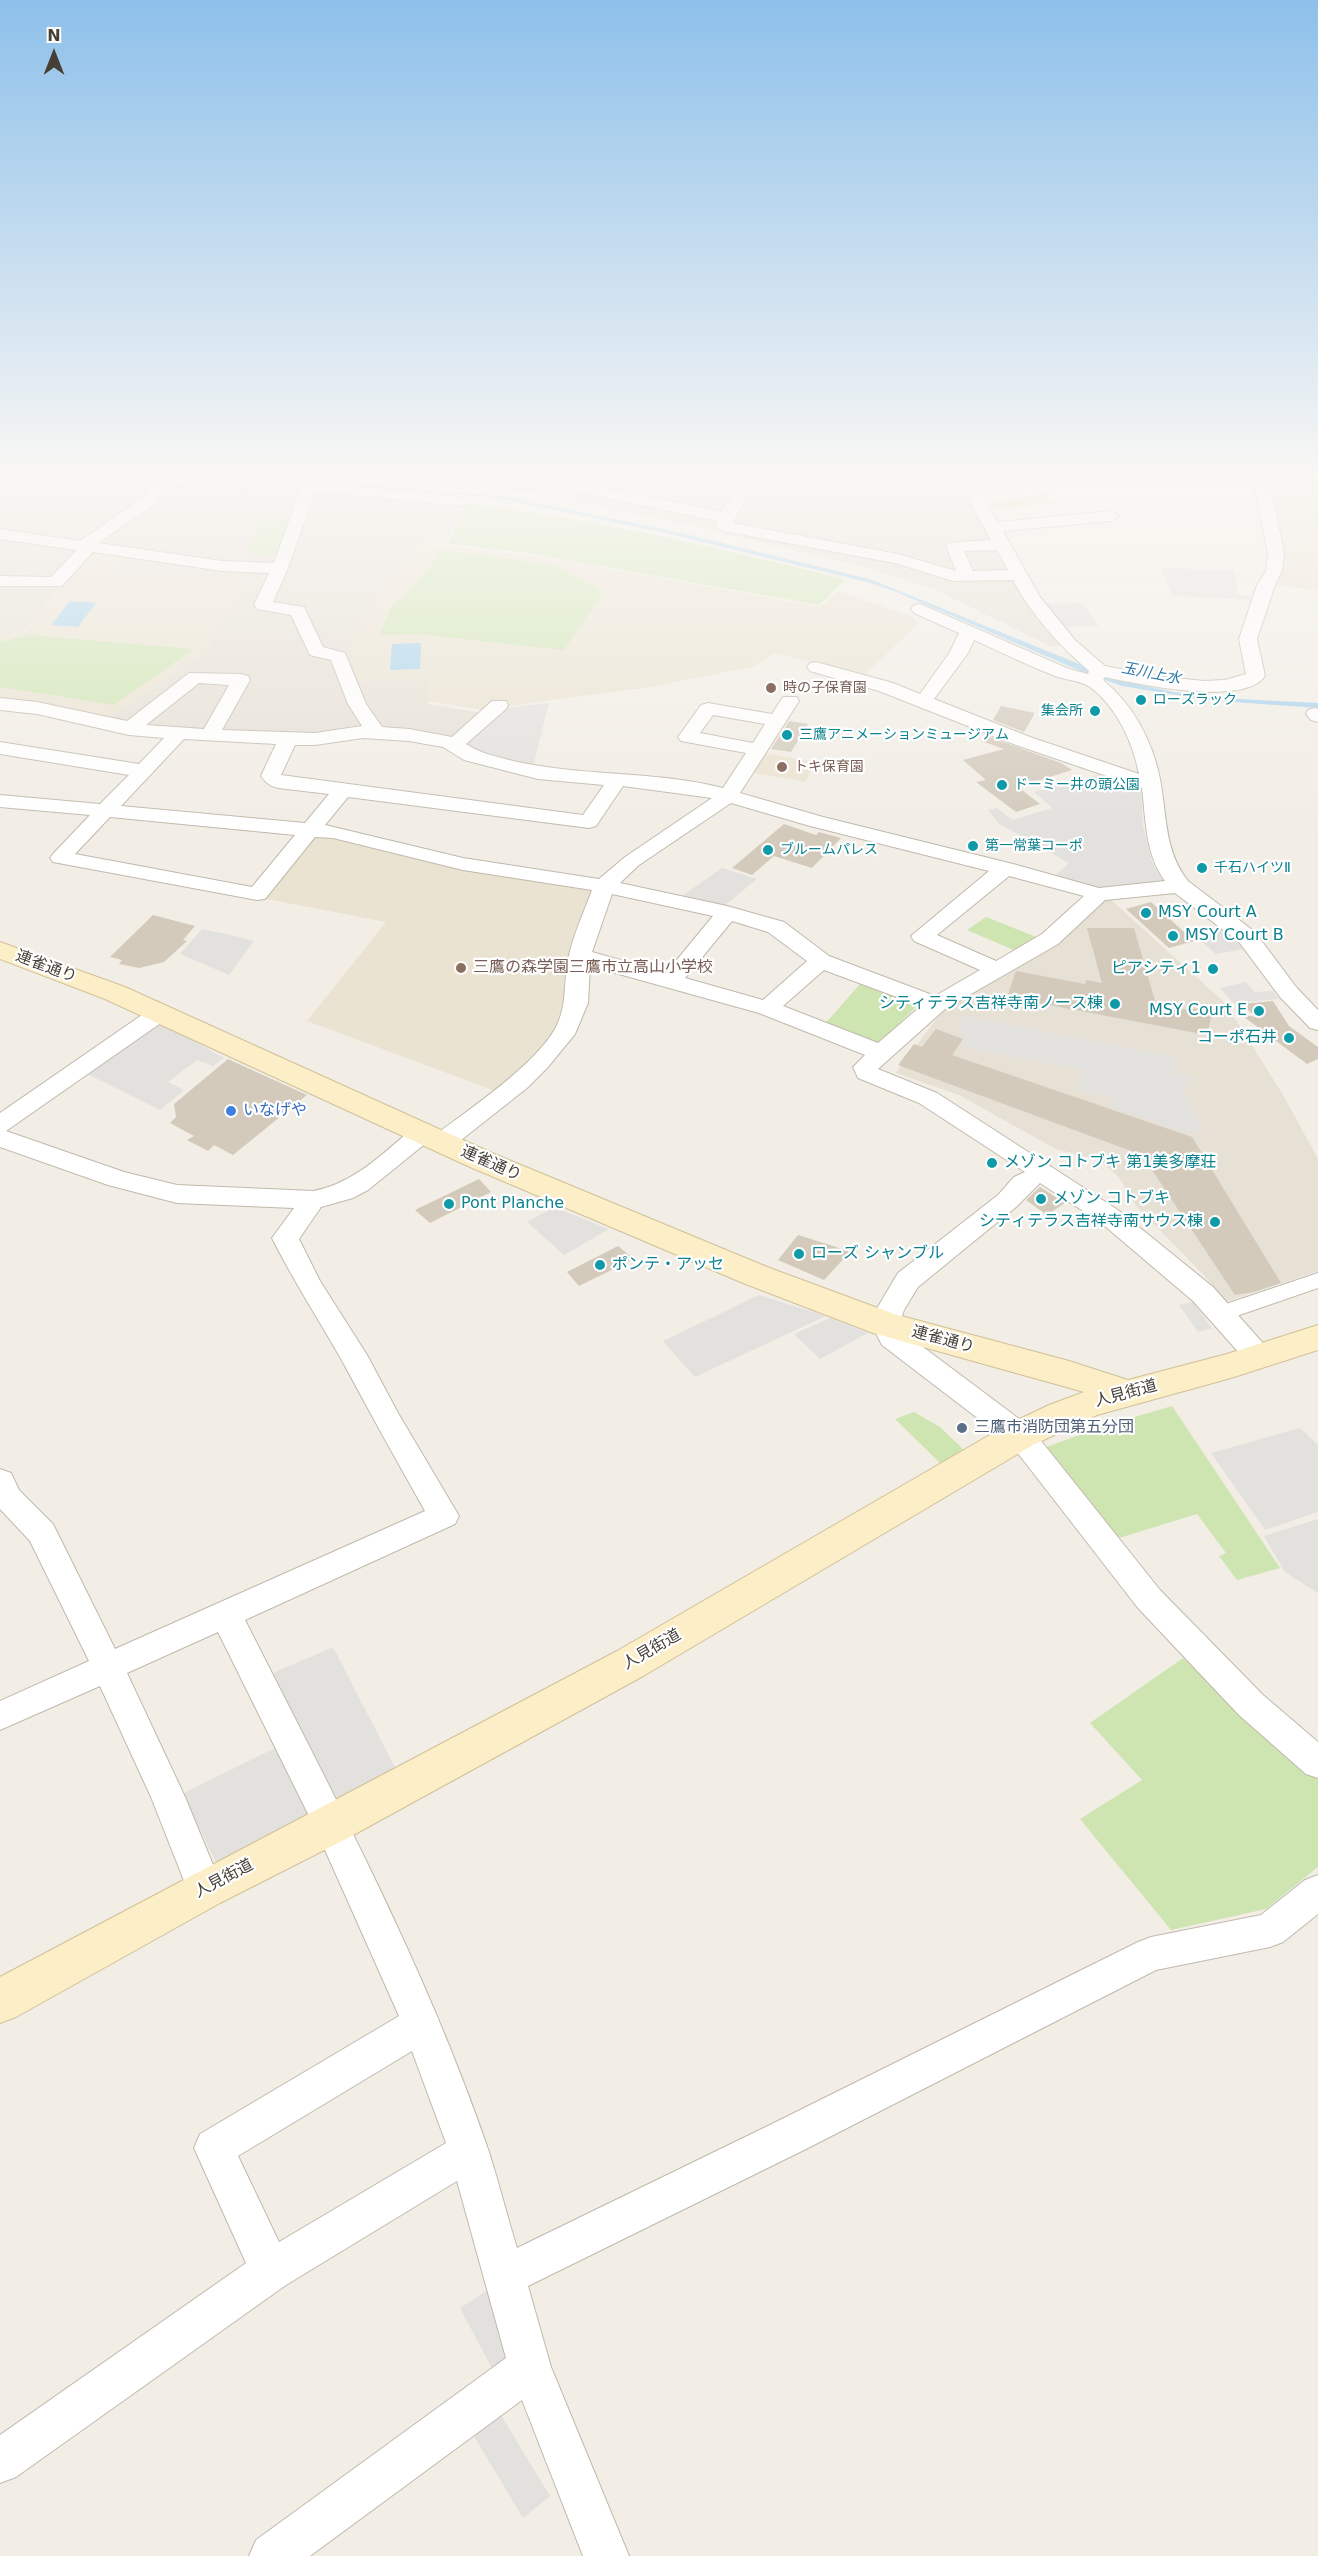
<!DOCTYPE html>
<meta charset="utf-8">
<style>
body{margin:0}
#map{position:relative;width:1318px;height:2556px;overflow:hidden;background:#f2eee6;font-family:"DejaVu Sans",sans-serif}
canvas{display:block}
.north{position:absolute;left:24px;top:24px;width:60px;height:60px;-webkit-text-stroke:4px #fff;paint-order:stroke;rotate:0deg;font-size:16px;font-weight:700;line-height:24px;text-align:center;color:#453f36}
.north::after{content:'';display:block;margin:auto;width:21px;height:27px;background:#453f36;clip-path:polygon(50% 0,100% 100%,50% 72%,0 100%)}
</style>
<div id="map">
<canvas width="1318" height="2556"></canvas>
<div class="north">N</div>
</div>
<script>
const c = document.querySelector('canvas').getContext('2d');
c.lineJoin = 'round';
function paint(path, color) {
  c.fillStyle = color;
  c.fill(path, 'evenodd');
}
function strokePath(path, color, width, dash) {
  c.strokeStyle = color;
  c.lineWidth = width;
  c.lineCap = dash ? 'butt' : 'round';
  c.setLineDash(dash || []);
  c.stroke(path);
}
function label(font, color, halo, rows, align = 'center') {
  c.font = font + ' "DejaVu Sans","Noto Sans JP",sans-serif';
  c.lineWidth = 4.5;
  c.setLineDash([]);
  c.textBaseline = 'middle';
  c.strokeStyle = halo;
  c.fillStyle = color;
  for (const [text, x, y, turn = 0] of rows) {
    c.save();
    c.translate(x, y);
    c.rotate((+turn || 0) * Math.PI / 180);
    c.textAlign = isNaN(turn) ? turn : align;
    if (halo) c.strokeText(text, 0, 0);
    c.fillText(text, 0, 0);
    c.restore();
  }
}
paint(new Path2D(`
 M312,473H949L955,482L977,504L1065,646H1050L936,590L869,569L708,529L531,493L488,487L408,478Z
 M0,480L293,487L465,503L446,543L419,544L359,681L429,679L428,704L482,713L452,740L423,733L302,737L128,727L110,717L206,652L247,581L109,575L123,555L64,582L25,631L0,637Z
 M1105,898L1110,899L1226,1004L1283,1095L1318,1159V1271L1225,1302L1204,1275L1137,1207L1118,1176L1099,1160L1056,1149L959,1095L896,1073L946,1006Z`), '#e6e0d5');
paint(new Path2D(`
 M1267,473H1308L1318,475V590L1275,586L1281,571L1284,553Z
 M419,544L471,548L550,558L821,607L838,591L914,617L915,621L919,623L865,675L774,653L753,667L650,687L508,706L490,704L486,710L477,709L428,701V679L358,682L350,652L373,599Z
 M90,551L123,555L109,575L248,581L206,652L110,717L42,703L0,700V637L26,631Z
 M760,752L816,762L805,782L748,772Z
 M317,835L456,869L494,872L592,889L596,892L558,1033L498,1092L307,1021L386,922L261,898L309,837Z`), '#ebe3d1');
paint(new Path2D(`
 M1045,494L1055,503L993,510L989,504Z
 M465,503C592,518 717,548 841,578L844,581L819,605L527,553L448,544Z
 M260,519H296L284,554H246Z
 M444,550L554,565L603,592L564,650L418,634L379,635L392,606L398,599H403Z
 M30,635L194,649L114,705L0,687V642Z
 M986,917L1039,938L1016,951L967,930Z
 M860,984L915,1001L917,1006L878,1044L823,1026Z
 M1172,1406L1280,1568L1237,1580L1219,1556L1226,1553L1197,1514L1119,1538L1044,1448L1098,1428Z
 M914,1412L940,1427L964,1450L940,1463L895,1419Z
 M1183,1658L1318,1779V1867L1266,1909L1171,1930L1080,1819L1142,1780L1090,1723Z`), '#cee5b1');
paint(new Path2D(`
 M1160,568L1234,570L1239,595L1253,597L1252,600L1172,596Z
 M1082,603L1099,626L1064,627L1047,604Z
 M549,703L533,767L510,764L462,746L505,708Z
 M1108,772L1141,784L1143,826L1147,843L1152,862L1165,885L1108,892L1052,878L1069,863L998,823L988,810L997,808L1012,820L1052,808L1034,792Z
 M722,868L757,879L723,907L679,898Z
 M202,929L226,934L254,941L229,975L180,954Z
 M1224,929L1244,949L1216,954L1196,937Z
 M1245,982L1255,992L1272,991L1279,999L1233,1003L1220,988Z
 M961,1015L1179,1058L1175,1073L1191,1078L1183,1089L1204,1131H1182L1111,1107L1112,1098L1076,1090L1083,1070L962,1047L967,1038L960,1036Z
 M158,1021L224,1058L213,1066L197,1060L168,1082L184,1090L160,1110L87,1074Z
 M554,1207L609,1229L564,1255L527,1222Z
 M759,1295L826,1316L695,1377L663,1341Z
 M1193,1302L1212,1328L1198,1332L1179,1305Z
 M830,1318L868,1333L820,1359L794,1334Z
 M1300,1428L1318,1445V1512L1265,1530L1211,1453Z
 M1318,1519V1593L1285,1572L1264,1536Z
 M333,1647L399,1775L337,1804L273,1673Z
 M277,1747L313,1814L217,1864L182,1794Z
 M488,2290L523,2357L496,2376L460,2308Z
 M496,2407L550,2496L523,2518L469,2428Z`), '#e3e1de');
paint(new Path2D(`
 M0,473H185L292,478L508,497L668,530L870,579L1121,681L1174,692L1239,699L1318,703V708L1205,700L1122,686L1083,672L894,591L866,582L665,533L507,500L447,493L294,481L0,475Z
 M70,601L96,603L78,627L51,625Z
 M421,643L420,669L390,670L392,644Z`), '#a5d1ec');
paint(new Path2D(`
 M1001,706L1035,713L1024,732L993,720Z
 M789,721L808,724L791,752L771,749Z
 M984,735L1061,763L1072,770L1018,787L1040,804L1016,812L976,782L986,780L963,760L1004,749L981,741Z
 M784,824L816,835L819,832L841,838L812,868L774,856L752,875L732,868Z
 M1151,902L1172,921L1194,941L1169,948L1126,909Z
 M153,915L195,926L183,940L187,941L164,962L139,968L119,964L122,960L110,957Z
 M1087,928H1134L1155,1001L1150,1002L1152,1012L1203,1008L1213,1009L1207,1035L1007,997L1016,971L1085,984L1086,980L1102,983Z
 M1273,1001L1289,1026L1318,1047V1059L1307,1064L1240,1014L1256,1017L1241,1004Z
 M936,1029L963,1039L952,1055L1192,1137L1281,1283L1254,1292L1235,1295L1142,1155L898,1065L914,1044L922,1047Z
 M228,1059L307,1095L233,1155L214,1145L208,1151L187,1140L194,1136L170,1123L176,1117L174,1104Z
 M479,1179L491,1192L430,1223L415,1210Z
 M1040,1187L1065,1203L1047,1215L1026,1200Z
 M798,1235L833,1246L850,1252L824,1280L778,1260Z
 M618,1246L634,1259L579,1286L567,1272Z`), '#d3cabc');
const pedestrian = new Path2D(`
 M1318,1273V1288L1228,1319L1220,1316L1217,1311L1220,1306Z`);
const minor = new Path2D(`
 M546,473H562L553,486L547,488L539,483Z
 M943,473H959L980,495L1037,486L1041,477L1052,473H1074L1071,476L1053,483L1050,493L987,503L997,522L1111,511L1119,516L1111,521L1003,531L1040,597L1075,640L1105,666L1156,676L1204,681L1225,680L1246,674L1239,639L1257,585L1266,571L1268,554L1252,473H1268L1284,554L1282,571L1275,585L1257,639L1265,676C1244,707 1137,684 1105,677L1103,680C1133,704 1153,742 1160,779C1167,815 1164,851 1188,881L1255,932L1296,987L1318,1010V1030L1310,1028L1280,997L1239,942L1175,893L1105,900L1058,944L945,1009L878,1069L937,1093L1118,1210L1213,1287L1269,1350L1273,1357L1269,1364L1259,1367L1249,1364L1193,1301L1100,1222L1040,1183L1016,1207L918,1287L904,1310L899,1324L903,1332L1030,1427L1160,1590L1263,1695L1318,1742V1778L1306,1774L1239,1715L1138,1608L1010,1443L882,1345L871,1324L876,1310L898,1273L998,1195L1014,1177L1025,1172L919,1103L858,1078L853,1067L865,1055L759,1013L590,966L588,1003L575,1034L548,1067L527,1088L451,1148L442,1150L433,1148L429,1142L431,1139L368,1190L353,1198L321,1207L299,1239L320,1281L367,1355L398,1413L459,1516L455,1524L245,1620C332,1792 427,1969 489,2152C499,2183 507,2216 517,2248L778,2121L1138,1942L1151,1937L1261,1915L1305,1880L1318,1875V1914L1283,1942L1270,1947L1156,1970L806,2149L528,2286L551,2367L629,2556H583L522,2400L310,2556H249L256,2540L506,2358L457,2181L286,2285L16,2477L0,2483V2435L246,2263L194,2148L200,2134L399,2016L317,1832L218,1632L127,1673L185,1797L223,1889L218,1901L205,1905L192,1901L151,1797L100,1686L0,1730V1701L89,1661L30,1541L0,1509V1469L11,1473L19,1490L53,1524L115,1649L425,1511C398,1463 371,1415 345,1366C321,1323 294,1282 272,1238L294,1208L177,1203L108,1185L0,1147V1113L152,1008L160,1006L168,1008L172,1013L168,1018L6,1131L124,1172L177,1185L313,1191C353,1184 384,1153 414,1127L423,1125L432,1127L435,1133L434,1136C469,1109 536,1065 556,1027C568,1004 563,979 569,955C574,933 584,912 592,890L463,870L333,838L315,837L265,899L257,900L53,862L50,858L53,854L90,815L0,807V795L100,804L129,775L0,754V742L139,764L164,738L129,735L37,714L0,710V698L37,702L127,721L189,673L241,674L248,676L250,680L222,730L315,733L362,726L348,704L331,660L310,655L291,615L257,609L254,605L269,573L222,571L93,552L62,586H0V576L51,577L77,550L0,539V529L80,541L144,497L151,485L0,484V474L161,475L309,481L467,498L469,501L467,504L461,506L315,491L288,568L273,602L304,607L323,647L345,653L366,704L382,727L409,729L452,737L492,701H506L508,705L506,709L466,744C480,753 494,756 509,760C579,777 653,770 723,788L746,753L681,741L678,737L681,733L701,705L708,703L772,714L783,697H797L799,701L740,793L823,817L1013,864L1099,888L1165,881C1145,854 1146,821 1142,788L1016,745L879,691L810,671L807,667L810,663L816,662L893,683L920,694L950,652L959,633L914,613L911,609L914,605L920,604L1069,669L1088,674L1089,671C1059,645 1032,616 1013,580L953,581L895,563L723,531L715,526L718,521L581,493L573,488L581,483L722,512L732,493L738,491L746,496L733,523L898,554L956,571L946,546L948,543L991,540L972,505ZM166,485L300,490L274,563L222,561L98,543L156,503ZM997,550L1008,570L973,571L964,551ZM974,640C1001,652 1027,665 1055,676C1065,680 1080,680 1090,687C1117,707 1133,743 1139,774L1030,737L934,699L968,653ZM199,683L229,685L204,729L146,725ZM713,715L765,724L753,743L700,733ZM363,738L409,741L443,747L464,760L538,779L604,785L583,815L281,775L295,745H315ZM184,739L276,744L261,776C266,783 270,786 278,788L329,794L305,823L121,806ZM623,786L712,798L625,857L599,879L463,858L325,825L348,797L589,828L596,826ZM731,803L810,826L989,871L911,936L914,941L980,970L935,996L829,956L784,922L727,906L620,883L639,865ZM110,817L295,835L252,887L75,854ZM1009,876L1084,896L1042,934L996,961L937,935ZM612,894L713,916L666,973L592,952ZM732,921L768,932L807,961L763,1000L685,978ZM824,970L921,1006L878,1043L783,1006ZM412,2051L446,2143L279,2242L238,2156Z
 M1315,708L1318,709V722L1311,720L1306,714L1308,710Z`);
const secondary = new Path2D(`
 M0,942L125,987L492,1153L767,1267L894,1314L1069,1361L1128,1380L1227,1354L1318,1325V1350L1231,1378L1097,1415L1033,1445L645,1675L346,1839L220,1903L16,2017L0,2023V1977L617,1651L1007,1425L1049,1405L1084,1392L873,1333L743,1283L470,1167L105,999L0,959Z`);
strokePath(pedestrian, '#c0b9ac', 2);
strokePath(minor, '#c0b9ac', 2);
strokePath(secondary, '#d0c098', 2);
paint(pedestrian, '#fff');
paint(minor, '#fff');
paint(secondary, '#fceec7');
const sky = c.createLinearGradient(0, 0, 0, 831);
sky.addColorStop(0, '#8dc0ea');
sky.addColorStop(0.57, '#f9f7f4');
sky.addColorStop(1, '#f9f7f400');
c.fillStyle = sky;
c.fillRect(0, 0, 1318, 831);
for (const [x, y, r, color] of [
 [771,688,6,"#8d6e63"],
 [1141,700,6,"#0f9aa8"],
 [1095,711,6,"#0f9aa8"],
 [787,735,6,"#0f9aa8"],
 [782,767,6,"#8d6e63"],
 [1002,785,6,"#0f9aa8"],
 [973,846,6,"#0f9aa8"],
 [768,850,6,"#0f9aa8"],
 [1202,868,6,"#0f9aa8"],
 [1146,913,6,"#0f9aa8"],
 [1173,936,6,"#0f9aa8"],
 [461,968,6,"#8d6e63"],
 [1213,969,6,"#0f9aa8"],
 [1115,1004,6,"#0f9aa8"],
 [1259,1011,6,"#0f9aa8"],
 [1289,1038,6,"#0f9aa8"],
 [231,1111,6,"#3f7fe0"],
 [992,1163,6,"#0f9aa8"],
 [1041,1199,6,"#0f9aa8"],
 [449,1204,6,"#0f9aa8"],
 [1215,1222,6,"#0f9aa8"],
 [799,1254,6,"#0f9aa8"],
 [600,1265,6,"#0f9aa8"],
 [962,1428,6,"#5c6f8a"]
]) {
  const dot = new Path2D();
  dot.arc(x, y, r, 0, 2 * Math.PI);
  c.fillStyle = color;
  c.fill(dot);
  strokePath(dot, '#fff', 2);
}
label('14px', '#785e54', '#fff', [
 ["時の子保育園",783,688],
 ["トキ保育園",794,767]
], 'left');
label('14px', '#0d838f', '#fff', [
 ["ローズラック",1153,700],
 ["集会所",1083,711,"right"],
 ["三鷹アニメーションミュージアム",799,735],
 ["ドーミー井の頭公園",1014,785],
 ["第一常葉コーポ",985,846],
 ["ブルームパレス",780,850],
 ["千石ハイツⅡ",1214,868]
], 'left');
label('italic 15px', '#347cab', '#fff', [
 ["玉川上水",1151,674,11]
]);
label('16px', '#0d838f', '#fff', [
 ["MSY Court A",1158,913],
 ["MSY Court B",1185,936],
 ["ピアシティ1",1201,969,"right"],
 ["シティテラス吉祥寺南ノース棟",1103,1004,"right"],
 ["MSY Court E",1247,1011,"right"],
 ["コーポ石井",1277,1038,"right"],
 ["メゾン コトブキ 第1美多摩荘",1004,1163],
 ["メゾン コトブキ",1053,1199],
 ["Pont Planche",461,1204],
 ["シティテラス吉祥寺南サウス棟",1203,1222,"right"],
 ["ローズ シャンブル",811,1254],
 ["ポンテ・アッセ",612,1265]
], 'left');
label('16px', '#453f36', '#fff', [
 ["連雀通り",46,967,21],
 ["連雀通り",491,1164,24],
 ["連雀通り",943,1340,15],
 ["人見街道",1126,1394,-15],
 ["人見街道",652,1650,-30],
 ["人見街道",224,1879,-28]
]);
label('16px', '#785e54', '#fff', [
 ["三鷹の森学園三鷹市立高山小学校",473,968]
], 'left');
label('16px', '#366cbe', '#fff', [
 ["いなげや",243,1111]
], 'left');
label('16px', '#4e5e75', '#fff', [
 ["三鷹市消防団第五分団",974,1428]
], 'left');
</script>
